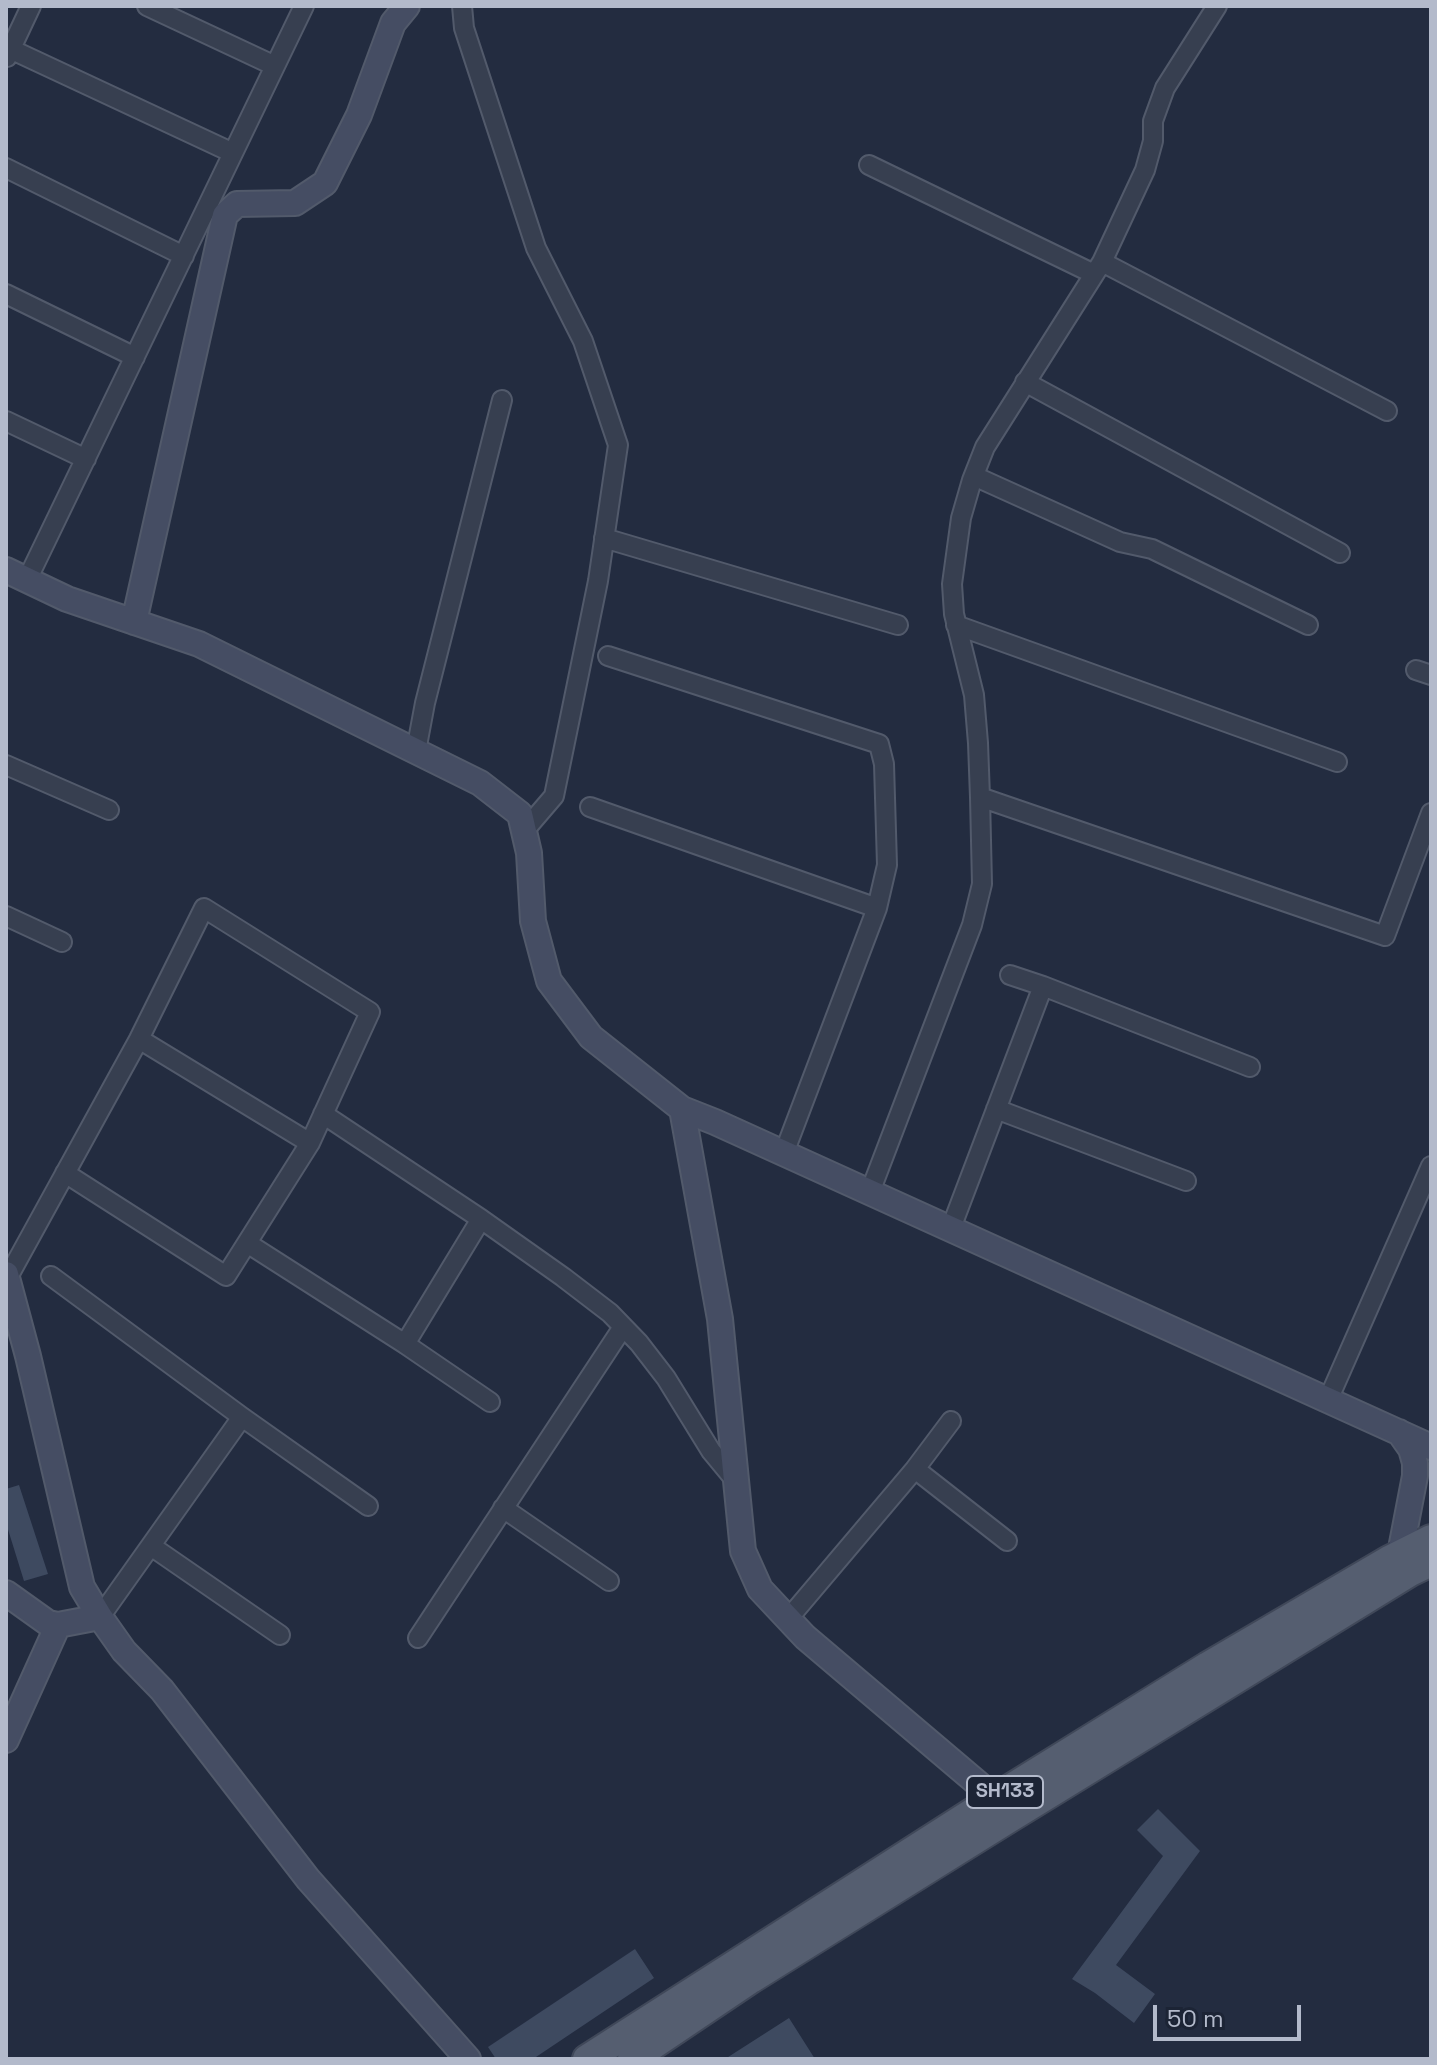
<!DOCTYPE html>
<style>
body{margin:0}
#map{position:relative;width:1437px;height:2065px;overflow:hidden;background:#232c40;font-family:"Space Grotesk",sans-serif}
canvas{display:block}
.frame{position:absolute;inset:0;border:8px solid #b3bacb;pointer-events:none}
.scale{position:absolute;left:1153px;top:2005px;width:148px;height:36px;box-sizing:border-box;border:4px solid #b3bacb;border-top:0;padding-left:10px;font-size:24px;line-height:28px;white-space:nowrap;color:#b3bacb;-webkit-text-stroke:6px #1c2435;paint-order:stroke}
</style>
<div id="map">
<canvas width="1437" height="2065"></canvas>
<div class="frame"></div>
<div class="scale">50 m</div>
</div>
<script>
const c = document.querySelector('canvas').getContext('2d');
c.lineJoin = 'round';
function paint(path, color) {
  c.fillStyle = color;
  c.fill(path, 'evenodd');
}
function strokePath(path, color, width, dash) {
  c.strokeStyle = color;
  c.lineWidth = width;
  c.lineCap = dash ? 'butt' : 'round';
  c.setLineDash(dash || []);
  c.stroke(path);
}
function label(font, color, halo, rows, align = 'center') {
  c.font = font + ' "Space Grotesk",sans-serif';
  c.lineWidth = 6;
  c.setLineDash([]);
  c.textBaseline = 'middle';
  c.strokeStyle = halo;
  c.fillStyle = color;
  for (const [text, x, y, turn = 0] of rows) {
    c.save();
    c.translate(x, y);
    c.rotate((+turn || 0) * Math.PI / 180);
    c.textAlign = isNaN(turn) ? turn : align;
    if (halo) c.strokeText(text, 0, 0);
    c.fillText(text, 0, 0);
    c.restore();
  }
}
paint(new Path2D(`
 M19,1485L48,1574L24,1581L6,1523V1489Z
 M1158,1809L1200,1851L1116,1965L1155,1994L1134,2023L1095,1993L1072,1979L1163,1856L1137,1830Z
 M635,1949L654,1978L533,2059H496L488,2047Z
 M789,2018L815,2059H725Z`), '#3e4a60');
const street = new Path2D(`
 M147,6L275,66
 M462,6L464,28L536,248L583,341L618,445L598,581L554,796L524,831
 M6,47L233,153
 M7,57L31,6
 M869,165L1094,274
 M6,168L184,256
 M1102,262L1387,411
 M6,294L135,357
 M1025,382L1340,553
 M6,421L86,459
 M974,476L1120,542L1152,549L1308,625
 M604,538L898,625
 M27,580L304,6
 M956,625L1337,762
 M608,656L879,744L884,764L887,865L877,908L784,1153
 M1416,670L1431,675
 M416,751L425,703L502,400
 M6,765L109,810
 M980,797L1385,936L1431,813
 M590,807L877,908
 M6,916L62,942
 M1010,975L1043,986L1250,1067
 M139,1039L310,1143
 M996,1109L1186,1181
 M323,1114L481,1219L563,1277L610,1313L639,1343L666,1378L711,1451L735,1480
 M870,1192L972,925L982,884L980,797L978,743L974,695L954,614L952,584L961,518L972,480L985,447L1102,262L1145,170L1153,141V121L1165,88L1217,6
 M951,1228L1043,986
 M247,1243L405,1344L490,1402
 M51,1276L242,1417L368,1506
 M7,1279L139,1039L204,908L370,1012L310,1143L226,1276L65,1173
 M405,1344L481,1219
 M1328,1400L1431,1166
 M915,1469L1007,1541
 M503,1508L609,1581
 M151,1546L280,1635
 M100,1617L242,1417
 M788,1619L915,1469L951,1421
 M418,1638L623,1327`);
const secondary = new Path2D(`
 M6,570L67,599L199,644L480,783L520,814L529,853L533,921L549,981L591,1037L682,1109L720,1319L743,1551L760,1589L805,1637L995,1798L1005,1813
 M134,622L225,215L237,204L295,203L325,183L359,115L393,23L407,6
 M682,1109L715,1122L1431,1447
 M6,1274L28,1356L82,1587L100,1617
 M1399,1432L1411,1449L1415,1463V1476L1400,1554L1407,1566
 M6,1593L48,1623L58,1625L100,1617L124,1651L162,1690L308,1879L468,2059
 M6,1740L58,1625`);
const primary = new Path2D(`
 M587,2059L995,1798L1208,1666L1389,1560L1431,1539
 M632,2059L751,1979L1008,1819L1410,1572L1431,1562`);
strokePath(street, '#525a6b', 22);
strokePath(secondary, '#525a6b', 28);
strokePath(primary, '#404859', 32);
strokePath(street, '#373f50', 18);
strokePath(secondary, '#454d63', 24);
strokePath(primary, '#555e70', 28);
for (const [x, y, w] of [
 [1005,1792,76]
]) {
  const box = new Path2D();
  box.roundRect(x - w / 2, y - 16, w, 32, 6);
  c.fillStyle = '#1c2435';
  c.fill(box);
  strokePath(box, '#b3bacb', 2);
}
label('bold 20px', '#b3bacb', null, [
 ["SH133",1005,1792]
]);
</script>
